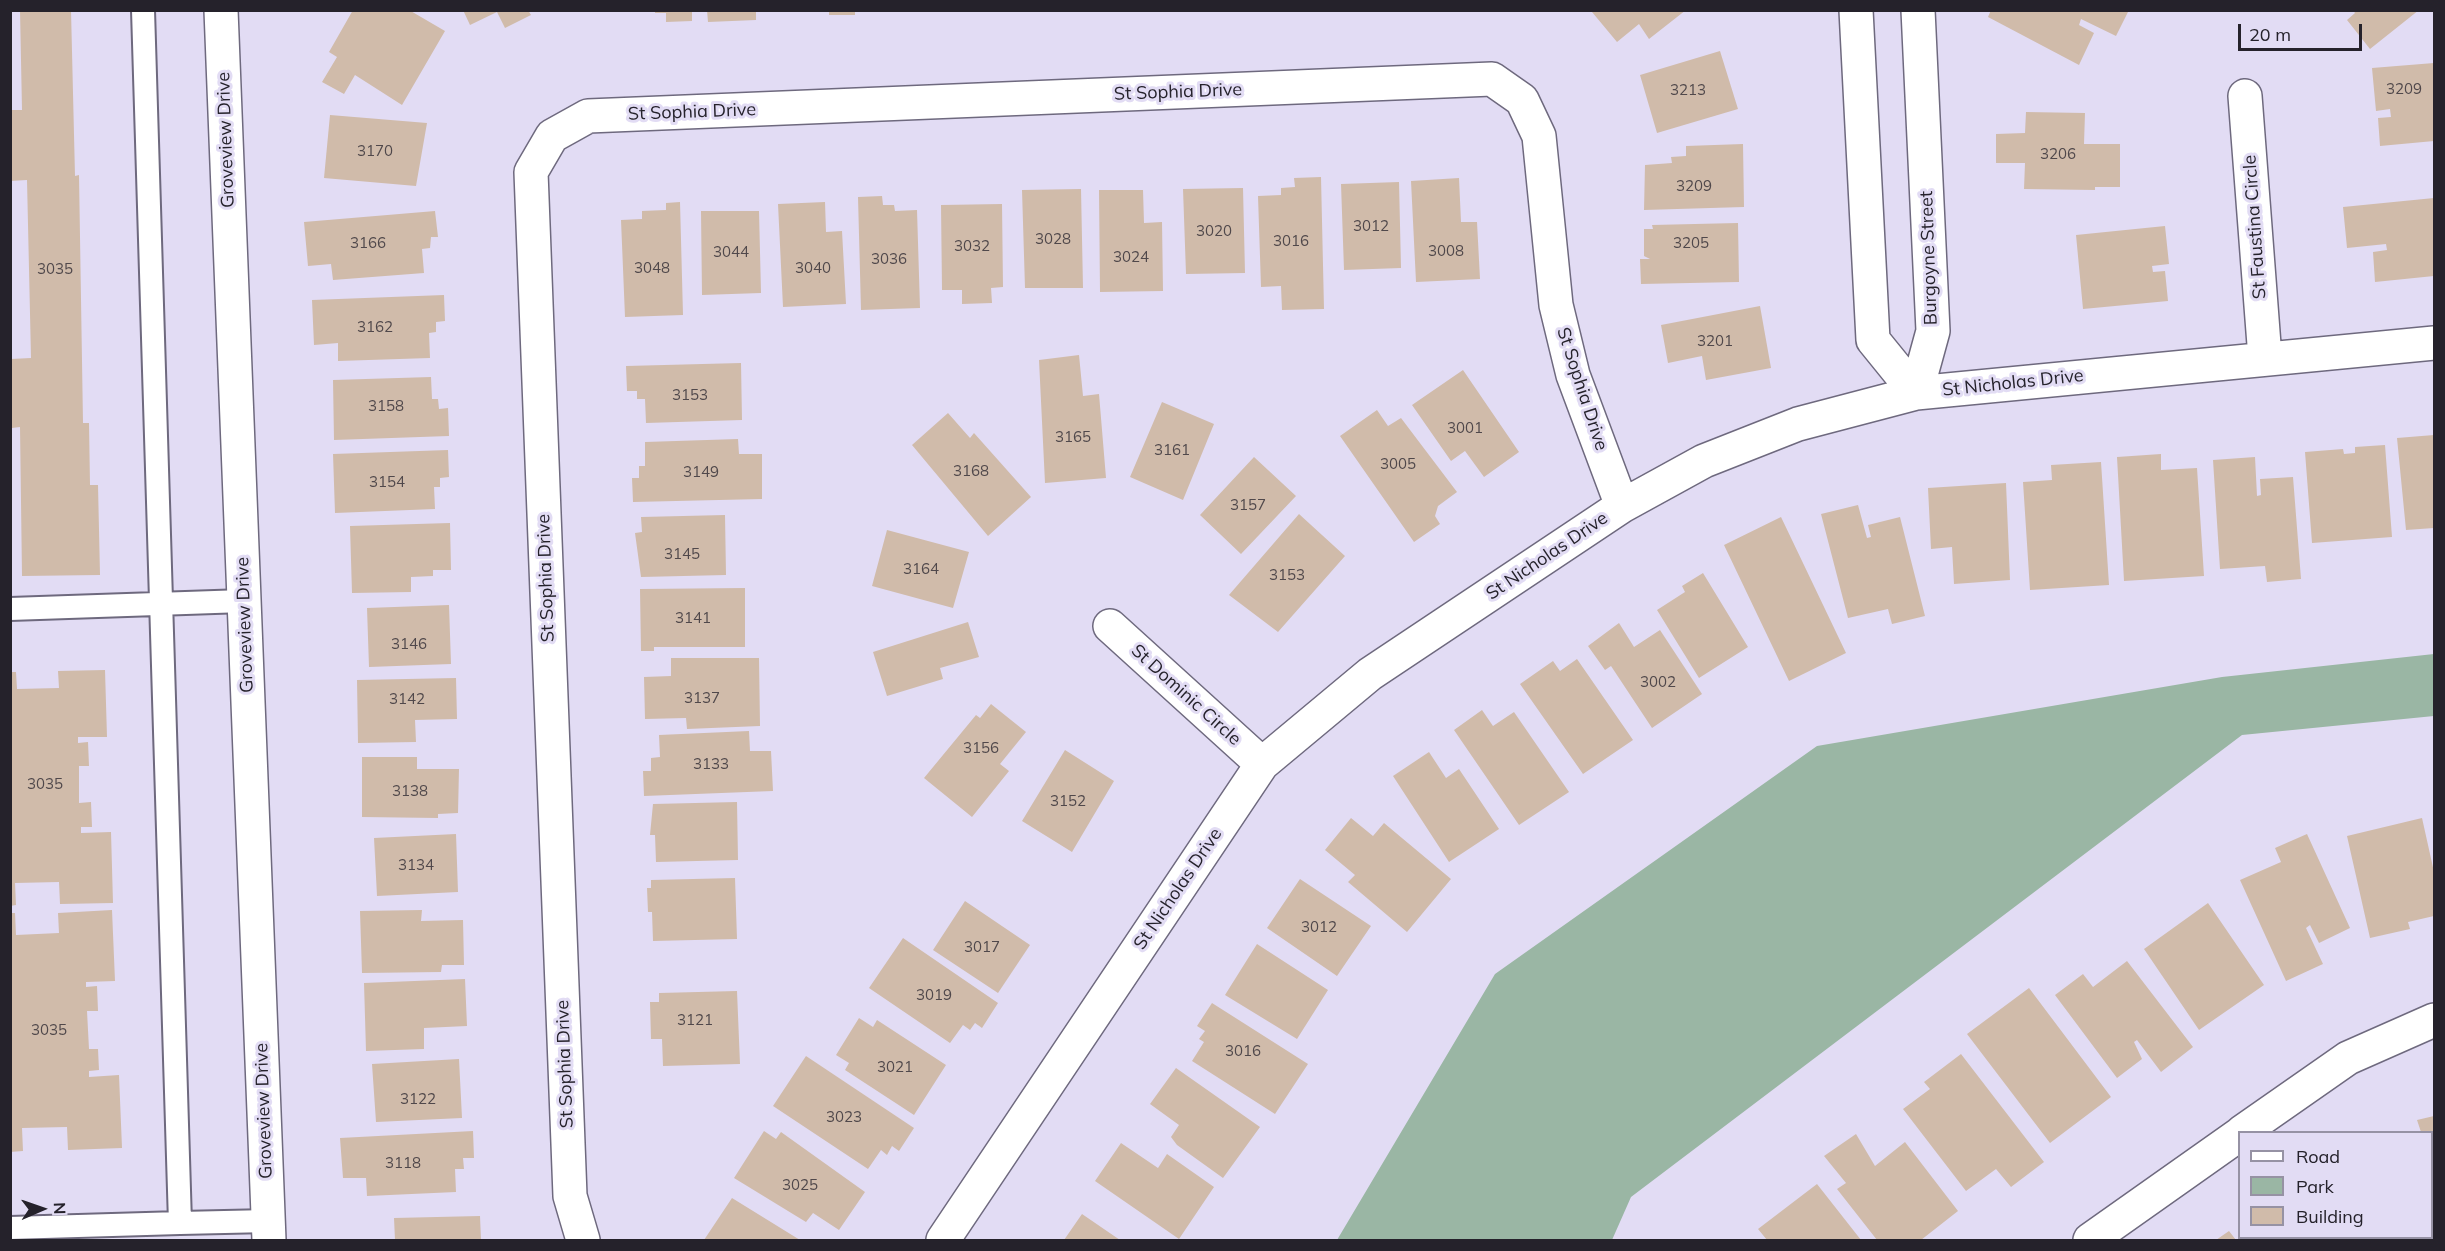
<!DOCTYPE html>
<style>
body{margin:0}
#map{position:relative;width:2445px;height:1251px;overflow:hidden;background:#e2dcf4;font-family:Mulish,sans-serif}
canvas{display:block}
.frame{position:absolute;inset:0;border:12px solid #25222b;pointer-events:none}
.legend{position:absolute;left:2238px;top:1131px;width:195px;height:108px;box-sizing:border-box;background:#e2dcf4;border:2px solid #9692a4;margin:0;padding:8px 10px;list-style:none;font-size:18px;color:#25222b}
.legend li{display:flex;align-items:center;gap:12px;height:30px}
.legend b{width:30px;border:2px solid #9692a4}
.north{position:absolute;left:12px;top:1179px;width:60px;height:60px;-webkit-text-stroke:4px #e2dcf4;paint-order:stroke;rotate:88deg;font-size:16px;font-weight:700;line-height:24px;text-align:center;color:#25222b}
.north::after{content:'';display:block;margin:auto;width:21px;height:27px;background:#25222b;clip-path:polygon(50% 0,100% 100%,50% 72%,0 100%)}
.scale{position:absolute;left:2238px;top:24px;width:124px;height:27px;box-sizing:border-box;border:3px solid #25222b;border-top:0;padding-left:8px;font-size:18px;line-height:21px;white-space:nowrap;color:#25222b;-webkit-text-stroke:4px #e2dcf4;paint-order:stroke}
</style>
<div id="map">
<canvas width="2445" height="1251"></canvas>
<div class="frame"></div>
<ul class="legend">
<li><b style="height:8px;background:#fff"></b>Road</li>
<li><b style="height:16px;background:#9ab6a4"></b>Park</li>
<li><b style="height:16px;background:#d0bbaa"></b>Building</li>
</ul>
<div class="north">N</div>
<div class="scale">20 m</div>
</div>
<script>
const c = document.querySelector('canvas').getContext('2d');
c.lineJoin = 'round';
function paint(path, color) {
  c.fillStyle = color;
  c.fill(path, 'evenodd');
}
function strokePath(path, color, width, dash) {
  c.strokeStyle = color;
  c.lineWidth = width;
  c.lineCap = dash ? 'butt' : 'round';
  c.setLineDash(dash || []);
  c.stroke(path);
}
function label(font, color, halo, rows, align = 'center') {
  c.font = font + ' Mulish,sans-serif';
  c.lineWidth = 6;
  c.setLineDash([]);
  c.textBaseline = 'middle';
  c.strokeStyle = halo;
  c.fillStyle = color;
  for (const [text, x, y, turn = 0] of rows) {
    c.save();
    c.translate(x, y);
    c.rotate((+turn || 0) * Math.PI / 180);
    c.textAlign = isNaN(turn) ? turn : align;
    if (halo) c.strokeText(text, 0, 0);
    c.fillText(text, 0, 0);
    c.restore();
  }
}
paint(new Path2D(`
 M2434,654V716L2242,735L1631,1197L1612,1240H1337L1495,974L1817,746L2222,677Z`), '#9ab6a4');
paint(new Path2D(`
 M20,10H71L75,176L79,175L83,423H89L90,485H98L100,575L22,576L20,427L12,428L11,359L31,358L27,180L10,181V110H22Z
 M353,10H409L445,31L402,105L355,75L344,94L322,82L337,57L329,52Z
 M463,10H528L531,15L505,28L497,12L470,25Z
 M655,10H692V21L666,22V13H655Z
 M707,10H756V20L708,22Z
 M829,10H855V15H829Z
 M1594,10H1686L1649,39L1639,24L1617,42L1592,12Z
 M1991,10H2129L2116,36L2081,19L2079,25L2094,33L2079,65L1988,17Z
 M2353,10H2419L2370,49L2347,20L2355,13Z
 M1720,51L1738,109L1657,133L1640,75Z
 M2434,63V141L2380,146L2378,118L2391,117L2390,109L2376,111L2372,68Z
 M2026,112L2085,113L2084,144H2120V187H2095V190L2024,189L2025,163H1996V134L2025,133Z
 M330,115L427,123L416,186L324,178Z
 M1743,144L1744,207L1644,210L1645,165L1672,163L1671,157L1686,156V146Z
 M1321,177L1324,309L1282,310L1281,286L1261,287L1258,196L1281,195V188L1295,187L1294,178Z
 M1459,178L1461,222H1477L1480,279L1416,282L1411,181Z
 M1399,182L1401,268L1344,270L1341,184Z
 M1243,188L1245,273L1186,274L1183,189Z
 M1081,189L1083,288H1025L1022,190Z
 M1099,190H1143L1144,223L1162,222L1163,291L1100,292Z
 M882,196L883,205H894L895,211L917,210L920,308L861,310L858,197Z
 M2434,198V276L2375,282L2373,252L2387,250L2386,244L2347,248L2343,207Z
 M680,202L683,315L625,317L621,220L642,219V211L666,210V203Z
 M825,202L826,232L842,231L846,304L783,307L778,204Z
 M1002,204L1003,287L991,288L992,303L962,304V290H942L941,205Z
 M435,211L438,237H431L430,248L422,249L424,273L333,280L331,264L308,266L304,222Z
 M701,211H759L761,293L702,295Z
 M1738,223L1739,282L1641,284L1640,259H1650L1644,256V229H1653L1652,225Z
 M2165,226L2169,264L2152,266L2153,272L2165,271L2168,301L2083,309L2076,235Z
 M444,295L445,321L436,322V332L429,333L430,358L338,361V343L314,345L312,300Z
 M1760,306L1771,368L1706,380L1702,356L1668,363L1661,325Z
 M1079,355L1083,396L1099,394L1106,478L1045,483L1039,360Z
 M741,363L742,420L646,423L645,399H637V391H627L626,366Z
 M1463,370L1519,452L1484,477L1465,451L1451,461L1412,405Z
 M431,377L432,399H438L439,409L448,408L449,436L334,440L333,380Z
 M1162,402L1214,424L1183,500L1130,477Z
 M1377,410L1388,426L1401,418L1457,492L1438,506L1435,516L1440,524L1414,542L1340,436Z
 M948,413L970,438L974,433L1031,497L988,536L912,445Z
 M2434,435V528L2406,530L2397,438Z
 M738,439L739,454H762V499L633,502L632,478H639V466H645V442Z
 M2385,445L2392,537L2312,543L2305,452L2343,449L2344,454L2355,453V447Z
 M448,450L449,477L440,478V487H434L435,509L335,513L333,454Z
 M2161,454V470L2197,468L2204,576L2124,581L2117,457Z
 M1254,457L1296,496L1241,554L1200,515Z
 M2255,457L2257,496L2261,495L2260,479L2293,477L2301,579L2267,582L2265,566L2220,569L2213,460Z
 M2101,462L2109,585L2030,590L2023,482L2052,480L2051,465Z
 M2006,483L2010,580L1954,584L1952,547L1931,549L1928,488Z
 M1858,505L1867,538L1871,537L1868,525L1900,517L1925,616L1892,624L1888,609L1848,618L1821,514Z
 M1299,514L1345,556L1278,632L1229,595Z
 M725,515L726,575L641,577L635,533L642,532L641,517Z
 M1781,517L1846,653L1789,681L1724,545Z
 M450,523L451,570H433V576L411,577V592L352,593L350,526Z
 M887,530L969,552L953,608L872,586Z
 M1703,573L1748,647L1699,678L1657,610L1685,592L1682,586Z
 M745,588V647H654V651H641L640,589Z
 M449,605L451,664L369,667L367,608Z
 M968,622L979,657L940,668L943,679L887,696L873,652Z
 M1619,623L1634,647L1660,630L1702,694L1652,728L1611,666L1605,670L1588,646Z
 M671,658H759L760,726L687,729L686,718L645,719L644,677L671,676Z
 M1577,659L1633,740L1583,774L1520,684L1553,661L1560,671Z
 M105,670L107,737H78V743L88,742L89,766H79V803L91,802L92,827H81V833L111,832L113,903L60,904L59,882L15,883L16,905L10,906V672H16L17,689L59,688L58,671Z
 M456,678L457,719L415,720L416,742L358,743L357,680Z
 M991,704L1026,732L1000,764L1009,771L972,817L924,778L976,715L980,718Z
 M1482,710L1493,726L1514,712L1569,792L1519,825L1454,730Z
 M749,731L750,751H771L773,791L644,796L643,771H651V758L660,757L659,735Z
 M1065,750L1114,781L1072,852L1022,821Z
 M1429,752L1446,778L1459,769L1499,829L1449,862L1393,776Z
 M362,757H417V769H459L458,813L438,814V818L362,817Z
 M737,802L738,860L656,862L655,835H650L653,804Z
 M1351,818L1373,836L1384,823L1451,879L1407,932L1348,882L1355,875L1325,850Z
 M2422,818L2434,872V916L2408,922L2410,929L2370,938L2347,836Z
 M456,834L458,892L377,896L374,838Z
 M2307,834L2350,928L2319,943L2310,925L2306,928L2323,964L2286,981L2240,880L2281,862L2275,848Z
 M735,878L737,939L653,941L652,912H648L647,888H651V880Z
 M1300,879L1371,926L1337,976L1267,928Z
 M965,901L1030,945L998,993L933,950Z
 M2208,903L2264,985L2199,1030L2144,949Z
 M112,910L115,981L86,982V987L97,986L98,1011H87L89,1049H98L99,1070L89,1071V1077L119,1075L122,1148L68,1150L67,1127L22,1128L23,1151L10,1152V913H15L16,935L59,933L58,913Z
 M422,910L421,921L463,920L464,965H442L441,972L362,973L360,911Z
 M903,938L998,1003L982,1028L975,1023L970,1030L963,1025L950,1043L869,988Z
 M1257,944L1328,990L1297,1039L1225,995Z
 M2127,961L2193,1047L2161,1072L2137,1040L2134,1042L2142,1059L2117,1078L2055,995L2083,974L2093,987Z
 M465,979L467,1026L424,1028V1049L366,1051L364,983Z
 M2029,988L2111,1097L2050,1143L1967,1034Z
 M737,991L740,1064L663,1066L662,1039H651L650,1002H659V993Z
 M1212,1003L1308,1064L1275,1114L1192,1061L1204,1042L1199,1039L1205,1031L1197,1026Z
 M859,1018L873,1027L877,1020L946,1065L914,1115L845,1070L849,1063L836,1055Z
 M1961,1054L2044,1162L2011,1187L1996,1169L1966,1191L1903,1109L1930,1089L1924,1082Z
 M806,1056L914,1128L899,1151L892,1146L887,1155L881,1150L868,1169L773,1106Z
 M459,1059L462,1118L376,1122L372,1064Z
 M1176,1068L1260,1127L1223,1178L1177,1145L1171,1137L1179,1125L1150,1104Z
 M2434,1116V1181L2432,1132H2421L2417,1120Z
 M473,1131L474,1158H463L464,1169H455L456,1192L367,1196L366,1178H343L340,1138Z
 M764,1131L776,1139L781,1132L865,1192L839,1230L813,1213L806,1222L734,1178Z
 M1856,1134L1875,1166L1905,1142L1958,1211L1921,1240H1877L1837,1189L1846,1183L1824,1156Z
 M1121,1143L1158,1168L1167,1154L1214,1187L1179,1239L1095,1181Z
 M1817,1184L1861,1240H1767L1758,1229Z
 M732,1198L800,1240H704Z
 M1082,1214L1120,1240H1064Z
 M480,1216L481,1240H395L394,1218Z
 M2229,1231L2236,1240H2216Z
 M2257,1238H2288L2290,1240H2253Z
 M2313,1238H2387L2383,1240H2315Z`), '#d0bbaa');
const lane = new Path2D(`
 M10,609L244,601
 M180,1223L269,1221
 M10,1228L180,1223L143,10`);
const street = new Path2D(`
 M221,10L269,1240
 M1856,10L1873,340L1916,393
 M2245,96L2265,358
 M1916,393L1933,331L1918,10
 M1110,626L1262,764
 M2242,1132L2348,1058L2434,1020
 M583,1240L570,1196L531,172L552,136L588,116L1492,79L1522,100L1539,136L1556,305L1573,375L1622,506
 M943,1240L1262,764L1370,674L1622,506L1704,461L1798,424L1916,393L2434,343
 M2090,1240L2240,1134`);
strokePath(lane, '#6e697e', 26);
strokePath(street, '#6e697e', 36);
strokePath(lane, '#fff', 22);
strokePath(street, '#fff', 33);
label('15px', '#50484b', null, [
 ["3209",2404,89],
 ["3213",1688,90],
 ["3170",375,151],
 ["3206",2058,154],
 ["3209",1694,186],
 ["3012",1371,226],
 ["3020",1214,231],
 ["3028",1053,239],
 ["3016",1291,241],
 ["3166",368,243],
 ["3205",1691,243],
 ["3032",972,246],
 ["3008",1446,251],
 ["3044",731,252],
 ["3024",1131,257],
 ["3036",889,259],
 ["3048",652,268],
 ["3040",813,268],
 ["3035",55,269],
 ["3162",375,327],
 ["3201",1715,341],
 ["3153",690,395],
 ["3158",386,406],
 ["3001",1465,428],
 ["3165",1073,437],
 ["3161",1172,450],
 ["3005",1398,464],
 ["3168",971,471],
 ["3149",701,472],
 ["3154",387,482],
 ["3157",1248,505],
 ["3145",682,554],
 ["3164",921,569],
 ["3153",1287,575],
 ["3141",693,618],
 ["3146",409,644],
 ["3002",1658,682],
 ["3137",702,698],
 ["3142",407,699],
 ["3156",981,748],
 ["3133",711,764],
 ["3035",45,784],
 ["3138",410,791],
 ["3152",1068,801],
 ["3134",416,865],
 ["3012",1319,927],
 ["3017",982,947],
 ["3019",934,995],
 ["3121",695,1020],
 ["3035",49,1030],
 ["3016",1243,1051],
 ["3021",895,1067],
 ["3122",418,1099],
 ["3023",844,1117],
 ["3118",403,1163],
 ["3025",800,1185]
]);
label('18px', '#25222b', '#e2dcf4', [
 ["St Sophia Drive",1178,92,-2],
 ["St Sophia Drive",692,112,-2],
 ["Groveview Drive",226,140,-92],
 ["St Faustina Circle",2255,227,-94],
 ["Burgoyne Street",1929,258,-92],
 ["St Nicholas Drive",2013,383,-6],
 ["St Sophia Drive",1582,389,72],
 ["St Nicholas Drive",1547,556,-34],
 ["St Sophia Drive",546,578,-92],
 ["Groveview Drive",245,625,-92],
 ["St Dominic Circle",1186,695,42],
 ["St Nicholas Drive",1178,889,-56],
 ["St Sophia Drive",565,1064,-92],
 ["Groveview Drive",264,1111,-92]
]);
</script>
